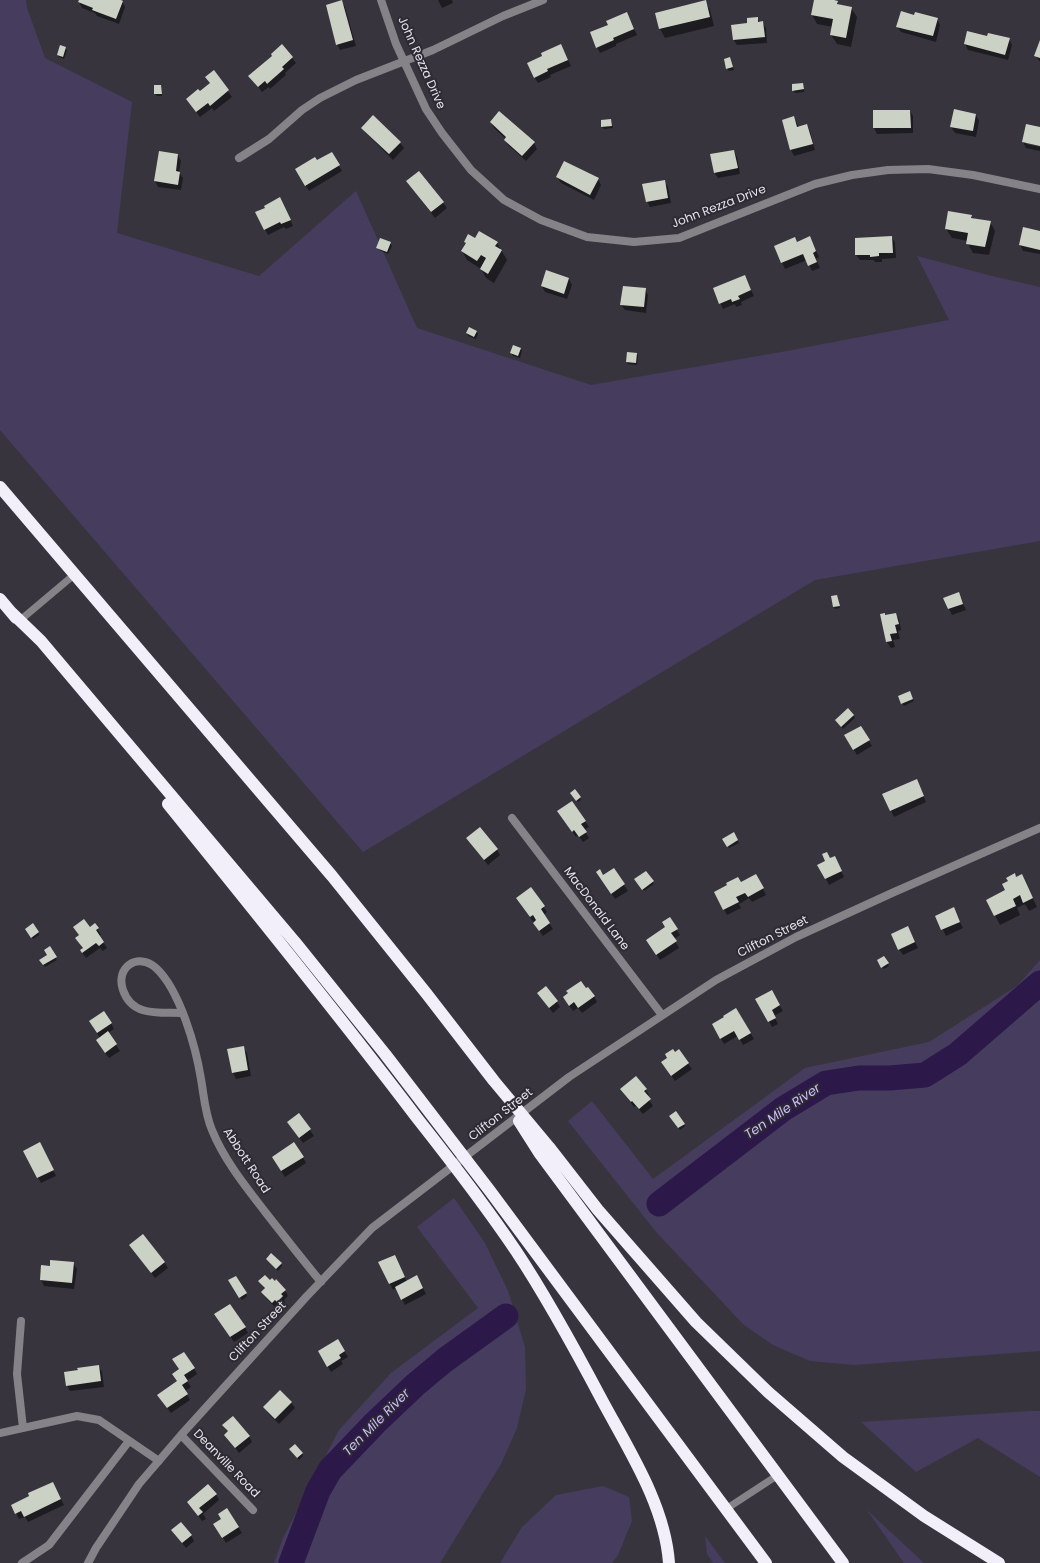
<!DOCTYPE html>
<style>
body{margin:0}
canvas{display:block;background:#37343e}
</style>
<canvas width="1040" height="1563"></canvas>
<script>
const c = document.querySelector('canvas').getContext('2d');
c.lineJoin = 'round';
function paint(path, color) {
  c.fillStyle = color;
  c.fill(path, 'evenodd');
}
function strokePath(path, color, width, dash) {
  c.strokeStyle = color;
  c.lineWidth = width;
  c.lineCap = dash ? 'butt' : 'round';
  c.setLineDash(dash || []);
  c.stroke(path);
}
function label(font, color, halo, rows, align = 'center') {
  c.font = font + ' Poppins,sans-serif';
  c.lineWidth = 4;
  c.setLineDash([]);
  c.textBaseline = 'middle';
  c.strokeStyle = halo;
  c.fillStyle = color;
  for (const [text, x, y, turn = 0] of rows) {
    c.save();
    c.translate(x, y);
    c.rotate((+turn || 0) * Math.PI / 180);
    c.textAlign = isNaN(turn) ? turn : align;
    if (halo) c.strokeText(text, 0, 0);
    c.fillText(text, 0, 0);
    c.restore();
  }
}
paint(new Path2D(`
 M0,0H26L27,8L45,58L132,102L117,233L259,276L356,191L417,328L591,385L787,351L949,320L917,256L992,276L1040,287V541L815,580L363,852L0,430Z
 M1040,960V1351L854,1365L810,1361L773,1345L744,1325L657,1233L568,1121L592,1101L653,1179L805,1068L929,1042L1017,986Z
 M454,1198L485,1243L508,1291L525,1347L526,1389L517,1428L501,1464L440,1563H274L283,1538L339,1430L391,1373L478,1308L417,1227Z
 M1030,1411H1040V1477L978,1438L916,1472L861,1422Z
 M603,1486L629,1497L632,1521L618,1555L612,1563H500L522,1527L556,1495Z
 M867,1510L924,1563H904Z
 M705,1536L725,1563H713L707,1554Z`), '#463c5e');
paint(new Path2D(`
 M80,0H118L122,1L125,7L119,24L97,16L95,13L82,8L79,2Z
 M438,0H452L453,3L442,8Z
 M815,0L837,2L840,6L851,8L857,17L851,47L837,44L831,35L833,27L817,24L812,15Z
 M342,2L345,7L356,46L340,50L337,44Z
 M705,2L710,10L714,26L665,38L660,29Z
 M627,13L637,35L616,44V46L600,53L597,47L609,25Z
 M915,16L937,19L940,25L936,42L901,32L897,26Z
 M757,18L760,23H763L766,28L767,43L737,45L733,39L748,24Z
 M988,37L1009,39L1012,45L1008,60L968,50L965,44Z
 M1040,42V62L1036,56Z
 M282,45L296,63L285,73L286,75L270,89L269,87L262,92L250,76L273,56Z
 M65,48L67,50L64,59L59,57L58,55Z
 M564,51L571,66L550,75L551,77L538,83L534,77Z
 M730,59L734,70L729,71L727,68Z
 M214,72L232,97L214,111L212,108L200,117L187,99L200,92L211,84Z
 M161,86L162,96H157L155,94Z
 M804,86V92L795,93L793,90Z
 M874,111H910L913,116V133L877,134L874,128Z
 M976,115L979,121L976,137L955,133L951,127Z
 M794,117L799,128L807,125L810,131L815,150L794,156L791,150L783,120Z
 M611,120L613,128L604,129L602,127Z
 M491,122L534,143L537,149L526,161L508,145L505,140L506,139L494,128Z
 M363,128L400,143L404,148L393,160L366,133Z
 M1040,128V145L1026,142V144L1040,147V151L1026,148L1023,142Z
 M734,151L737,157L740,174L718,178L714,172Z
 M331,153L342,171L309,191L296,170L317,162Z
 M178,155L181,161L179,172L183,178L181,190L158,187L155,181Z
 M419,172L447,208L435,218L407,181Z
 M557,177L598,179L601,185L594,200L561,183Z
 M664,181L668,187L671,203L650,207L647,201Z
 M283,204L293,226L286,229L284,227L268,235L256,213Z
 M971,216L973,219L990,222L995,231L989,255L973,253L968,244V241L952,238L946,229Z
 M1040,232V254L1023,251L1020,245Z
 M892,237L895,243L896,258L882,259V262H875L874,260H860L856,255Z
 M810,238L819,257L816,259L820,268L812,271L807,260L785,269L775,246L797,243Z
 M475,239L497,243L507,260L494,283L486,278L481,269L467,260L462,251L466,244L465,242Z
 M390,243L392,246L388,254L379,250L377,248Z
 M744,276L754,296L741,302L742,305L736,307L735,304L723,309L714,289Z
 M569,279L572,285L567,299L545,292L542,286Z
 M645,289L648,295L646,313L625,310L621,305Z
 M477,332L478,334L476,339L468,336L467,333Z
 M521,349L522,351L520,358L513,356L511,353Z
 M637,354L638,356L637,365L628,364L627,362Z
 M958,593L966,610L952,615L944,598Z
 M837,596L840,608L835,609L834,607Z
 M895,614L899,619L901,630L898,631L900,639L893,640L895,647L891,648L887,642L881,615L886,616Z
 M911,695L914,701L904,706L902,703Z
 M853,715L855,718L843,729L836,721Z
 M861,727L872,746L857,755L846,736Z
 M919,786L926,802L894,817L884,795Z
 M572,795L580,797L581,800L578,802Z
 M558,811L585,821L589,827L584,830L589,838L583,842L578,835L576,837Z
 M733,834L739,843L729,848L724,839Z
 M471,844L497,850L500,855L488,865Z
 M837,863L844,877L829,885L819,865Z
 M613,869L628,891L615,899L601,878Z
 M646,872L654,884L644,891L636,879Z
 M1016,878L1026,884L1037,907L1029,911L1025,904L1017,908L1020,915L1000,925L987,900L1006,891Z
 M759,881L766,895L752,902L749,898L739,904L741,908L727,915L715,893L740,883Z
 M531,888L547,912L544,915L553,929L543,936L521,904Z
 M956,914L963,928L946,936L936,916Z
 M669,918L680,935L674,939L679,948L660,960L651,946L666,927Z
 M95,925L101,935L99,936L107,948L103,951L100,948L86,958L81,951L83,949L80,944V935Z
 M26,929L38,932L39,935L33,939Z
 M911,933L918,948L903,955L899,949Z
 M50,948L57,960L45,967L41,960L48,955Z
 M884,957L889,966L884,969L878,961Z
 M586,990L594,996L597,1002L582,1013L578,1008L573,1011L567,1003Z
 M771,991L783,1011L774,1016L778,1024L772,1027L757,999Z
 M539,994L557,1002L560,1007L553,1013Z
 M736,1009L754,1039L743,1045L738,1036L724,1044L713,1025Z
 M111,1023L114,1029L108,1033L120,1051L109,1058L100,1046V1038L93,1027Z
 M243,1047L247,1053L251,1076L236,1079L233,1073L228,1050Z
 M679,1051L692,1069L675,1081L666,1068L675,1054Z
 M636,1077L646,1090L649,1095L647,1097L653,1106L643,1114L636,1106L634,1107L625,1095Z
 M676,1112L685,1126L680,1130L671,1116Z
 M299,1114L314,1136L303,1143L292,1128Z
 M43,1149L56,1176L41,1183L24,1151Z
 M303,1157L306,1163L285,1177L276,1163Z
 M130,1245L164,1262L168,1268L155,1278Z
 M267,1259L281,1264L282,1266L278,1271Z
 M398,1262L407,1282H420L426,1294L405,1305L396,1288L393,1290L380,1263Z
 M73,1263L77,1269L74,1289L44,1286L41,1280L51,1267Z
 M235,1277L247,1296L242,1300L230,1280Z
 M260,1281L270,1282L285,1290L288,1296L284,1300L285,1302L281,1307L279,1305L276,1308L266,1298L263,1292L265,1290Z
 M219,1320L245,1327L248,1333L234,1342Z
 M337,1340L348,1357L341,1361L343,1364L331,1372L319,1351Z
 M99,1366L102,1372L104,1387L70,1391L67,1385Z
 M194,1368L197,1374L187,1381L191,1387L185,1391L190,1400L171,1413L162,1401L178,1382L180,1370Z
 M291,1402L295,1408L279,1424L268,1413L265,1407Z
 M223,1425L249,1436L252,1442L239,1453L226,1435L228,1432Z
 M292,1452L302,1453L303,1456L299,1460Z
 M53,1483L64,1505L28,1522L25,1517L19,1519L12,1505Z
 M216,1494L219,1500L203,1514L206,1519L202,1521L188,1502Z
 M227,1509L242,1533L226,1543L215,1524L222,1519Z
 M172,1530L191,1535L194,1541L186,1548Z`), '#0007');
strokePath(new Path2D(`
 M659,1204L783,1109L826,1083L859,1078H890L925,1075L958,1054L1040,983
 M291,1563L318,1491L330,1470L375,1423L415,1385L445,1360L506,1316`), '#2c194a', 25);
paint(new Path2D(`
 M79,0H121L123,1L116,19L92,10L93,8L78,2Z
 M342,0L353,40L336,45L326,5Z
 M706,0L710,17L659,29L655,13Z
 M814,0H834L838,1L837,4L852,7L846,38L830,35L833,19L811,15Z
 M901,11L914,15L915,12L938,18L933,36L896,27Z
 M627,12L634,29L613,38L614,40L596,48L590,32L608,25L606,21Z
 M758,17V22L763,21L765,37L733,40L731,25L747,23V18Z
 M967,31L987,36L988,33L1010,38L1005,55L964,44Z
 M1040,40V58L1034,56Z
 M282,44L293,57L282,67L284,69L267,84L265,81L258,87L248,76L272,56L271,54Z
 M561,44L568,60L547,69L548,71L534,78L527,63L542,56L541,53Z
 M60,45L66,47L63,57L57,55Z
 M730,57L733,67L726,69L724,59Z
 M214,70L229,90L210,106L208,103L196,112L186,99L198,89L200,91L210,83L205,77Z
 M803,83L804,89L792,91V84Z
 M154,85H161L162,94H154Z
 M954,109L976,114L973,131L950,127Z
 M873,110H910L911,128H873Z
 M499,111L535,142L522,156L504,140L506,137L490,122Z
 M373,115L401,142L389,154L361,128Z
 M794,116L797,127L807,124L813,144L790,150L782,120Z
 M611,119L612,126L601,127V120Z
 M1026,124L1040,127V146L1022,142Z
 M734,150L738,168L714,173L710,154Z
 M159,151L178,154L176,171L180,172L178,185L154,181Z
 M332,152L340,165L305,186L295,169L315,157L317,160Z
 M564,161L599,178L590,195L556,177Z
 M419,171L444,202L431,212L406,181Z
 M665,180L668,198L646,202L642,184Z
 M280,197L291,220L281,224L280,222L264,230L255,212L265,208L264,206Z
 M948,211L972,215L971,218L991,221L985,247L966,244L968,233L945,229Z
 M1023,227L1040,231V250L1019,245Z
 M479,231L498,242L495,246L502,250L488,274L480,269L486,258L481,255L477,261L461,251L466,243L464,242L468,234L475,238Z
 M810,236L816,251L813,253L817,262L808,266L803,254L781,263L774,246L795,237L797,242Z
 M892,236L893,253H879V256L870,257V255H855V238Z
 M380,238L391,242L387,252L376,248Z
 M546,270L569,278L564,294L541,286Z
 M745,275L751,290L738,296L740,299L732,302L731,299L719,304L713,288Z
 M623,286L646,288L644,307L620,305Z
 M469,327L477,331L474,337L466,333Z
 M513,345L521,348L518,356L510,353Z
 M627,352L637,353L636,363L626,362Z
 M959,592L963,604L948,609L943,598Z
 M837,595L840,606L833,607L831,596Z
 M885,613V615L896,613L899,624L895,625L897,633L890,634L892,641L886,642L880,614Z
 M910,691L913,699L901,704L898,696Z
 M848,708L854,715L841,727L835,720Z
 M861,726L870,740L853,750L844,735Z
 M917,779L924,796L890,811L882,794Z
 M575,789L581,797L576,801L570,793Z
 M572,801L586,821L581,824L587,832L579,837L574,830L572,832L557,811Z
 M480,827L498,849L484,860L466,838Z
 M734,832L738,840L727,847L722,839Z
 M827,852L830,858L835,856L842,871L825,879L817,865L825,861L822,854Z
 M614,868L625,884L611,894L596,872L600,869L603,875Z
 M646,871L654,881L642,890L634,879Z
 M1015,873L1016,877L1022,874L1033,898L1023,903L1020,895L1013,899L1016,906L994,916L986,900L1005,890L1002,884L1008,881L1006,878Z
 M756,874L764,888L748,897L745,893L736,897L739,902L723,910L714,892L727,885L726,883L738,877L741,882Z
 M531,887L545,906L541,909L550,923L539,931L533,923L536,920L533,915L530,917L516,898Z
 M954,907L960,922L941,930L935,916Z
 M670,917L678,929L671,933L677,941L656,955L646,940L665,927L662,922Z
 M84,919L90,927L95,923L99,928L96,930L104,942L99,946L96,943L82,953L80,950L83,948L75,938L79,935L73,927Z
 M33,923L39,932L31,938L25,929Z
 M908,926L915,942L898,950L891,934Z
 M50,946L57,957L43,965L39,960L47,955L44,950Z
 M884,956L889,963L881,968L877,960Z
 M581,981L586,988L588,987L595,996L578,1008L574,1002L569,1006L563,997L568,993L566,991Z
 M546,986L558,1001L549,1008L537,993Z
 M772,990L780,1005L772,1010L776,1018L768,1022L755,999Z
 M736,1008L751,1033L739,1040L734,1031L720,1039L712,1024L724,1017L723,1016Z
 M104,1011L112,1023L97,1033L89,1021Z
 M108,1031L117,1044L105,1053L96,1040Z
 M244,1046L248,1070L232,1073L227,1049Z
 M673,1049L675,1052L679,1049L689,1063L671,1076L661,1062L667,1058L665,1054Z
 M636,1076L647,1089L644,1091L651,1099L639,1109L632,1101L631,1102L620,1089Z
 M676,1111L685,1124L678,1128L669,1116Z
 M299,1113L311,1129L299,1138L287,1122Z
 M40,1142L54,1170L37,1178L23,1151Z
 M294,1142L304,1157L281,1171L272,1157Z
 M143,1234L165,1262L151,1273L129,1245Z
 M271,1253L282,1263L276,1269L266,1259Z
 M395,1255L405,1277L389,1284L378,1262Z
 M50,1260L74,1262L72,1283L40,1280L41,1265L50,1266Z
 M265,1275L270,1280L272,1278L275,1281L276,1279L286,1290L281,1294L283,1296L277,1302L275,1300L272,1303L261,1292L265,1288L258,1281Z
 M417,1275L423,1288L401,1300L395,1287Z
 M236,1276L247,1293L239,1298L228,1280Z
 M230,1304L246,1327L230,1337L214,1314Z
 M338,1339L345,1351L339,1355L341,1358L327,1367L318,1351Z
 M184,1352L195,1368L184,1375L188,1381L182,1385L188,1394L167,1408L157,1395L177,1381L172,1374L179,1369L172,1359Z
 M99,1365L101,1381L66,1386L64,1372L78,1370L77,1368Z
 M280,1390L292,1402L275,1419L263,1407Z
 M233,1416L250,1436L235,1448L224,1435L228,1431L222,1425Z
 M295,1444L303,1453L297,1458L289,1449Z
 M53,1482L61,1499L24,1517L21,1511L15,1514L11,1505L29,1496L28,1493Z
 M208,1484L217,1494L199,1508L203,1512L198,1516L187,1502Z
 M227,1508L239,1527L222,1538L213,1524L221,1519L218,1514Z
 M181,1522L192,1535L182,1543L171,1530Z`), '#ccd1c5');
strokePath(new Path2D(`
 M18,622L75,574
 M726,1509L778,1475`), '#858388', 7);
strokePath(new Path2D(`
 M381,0L396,44L426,109L442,133L471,170L504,200L541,220L587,237L634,242L679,238L815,184L852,175L888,170L928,169L973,175L1040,189
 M239,158L269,139L302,110L320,98L356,80L433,50L503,16L543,0
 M512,818L662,1015
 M182,1013C159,1012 132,1017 123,990C115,967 138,952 156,968C180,990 196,1048 201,1079C204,1096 205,1114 212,1130C224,1160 246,1187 266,1213C284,1236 302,1259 321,1282
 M21,1321L17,1374L23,1428
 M0,1433L77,1416L99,1420L159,1461
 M181,1435L253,1510
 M22,1563L49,1545L129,1441
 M88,1563L96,1548L139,1484L181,1435L307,1296L372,1228L569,1077L716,980L796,937L892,893L1040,828`), '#858388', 8);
strokePath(new Path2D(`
 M0,487L332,876L426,993L494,1081L549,1147L598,1210L696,1322L768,1392L843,1457L924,1516L999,1563
 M0,599L16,618
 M11,612L41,641L295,942L385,1054L490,1191L766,1563
 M168,804C252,908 336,1011 417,1118C451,1161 485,1205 516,1251C548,1299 576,1351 603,1402C630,1452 665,1506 669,1563
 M519,1121L540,1154L843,1563`), '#f2effb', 12);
label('12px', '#e5e3e9', '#2d2a33', [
 ["John Rezza Drive",421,63,66],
 ["John Rezza Drive",719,207,-21],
 ["MacDonald Lane",596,909,53],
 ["Clifton Street",773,937,-27],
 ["Clifton Street",501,1115,-38],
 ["Abbott Road",246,1161,57],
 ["Clifton Street",258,1332,-47],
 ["Deanville Road",226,1464,46]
]);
label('italic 13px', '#cfbcfe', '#2d2a33', [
 ["Ten Mile River",783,1112,-34],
 ["Ten Mile River",377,1423,-45]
]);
</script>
